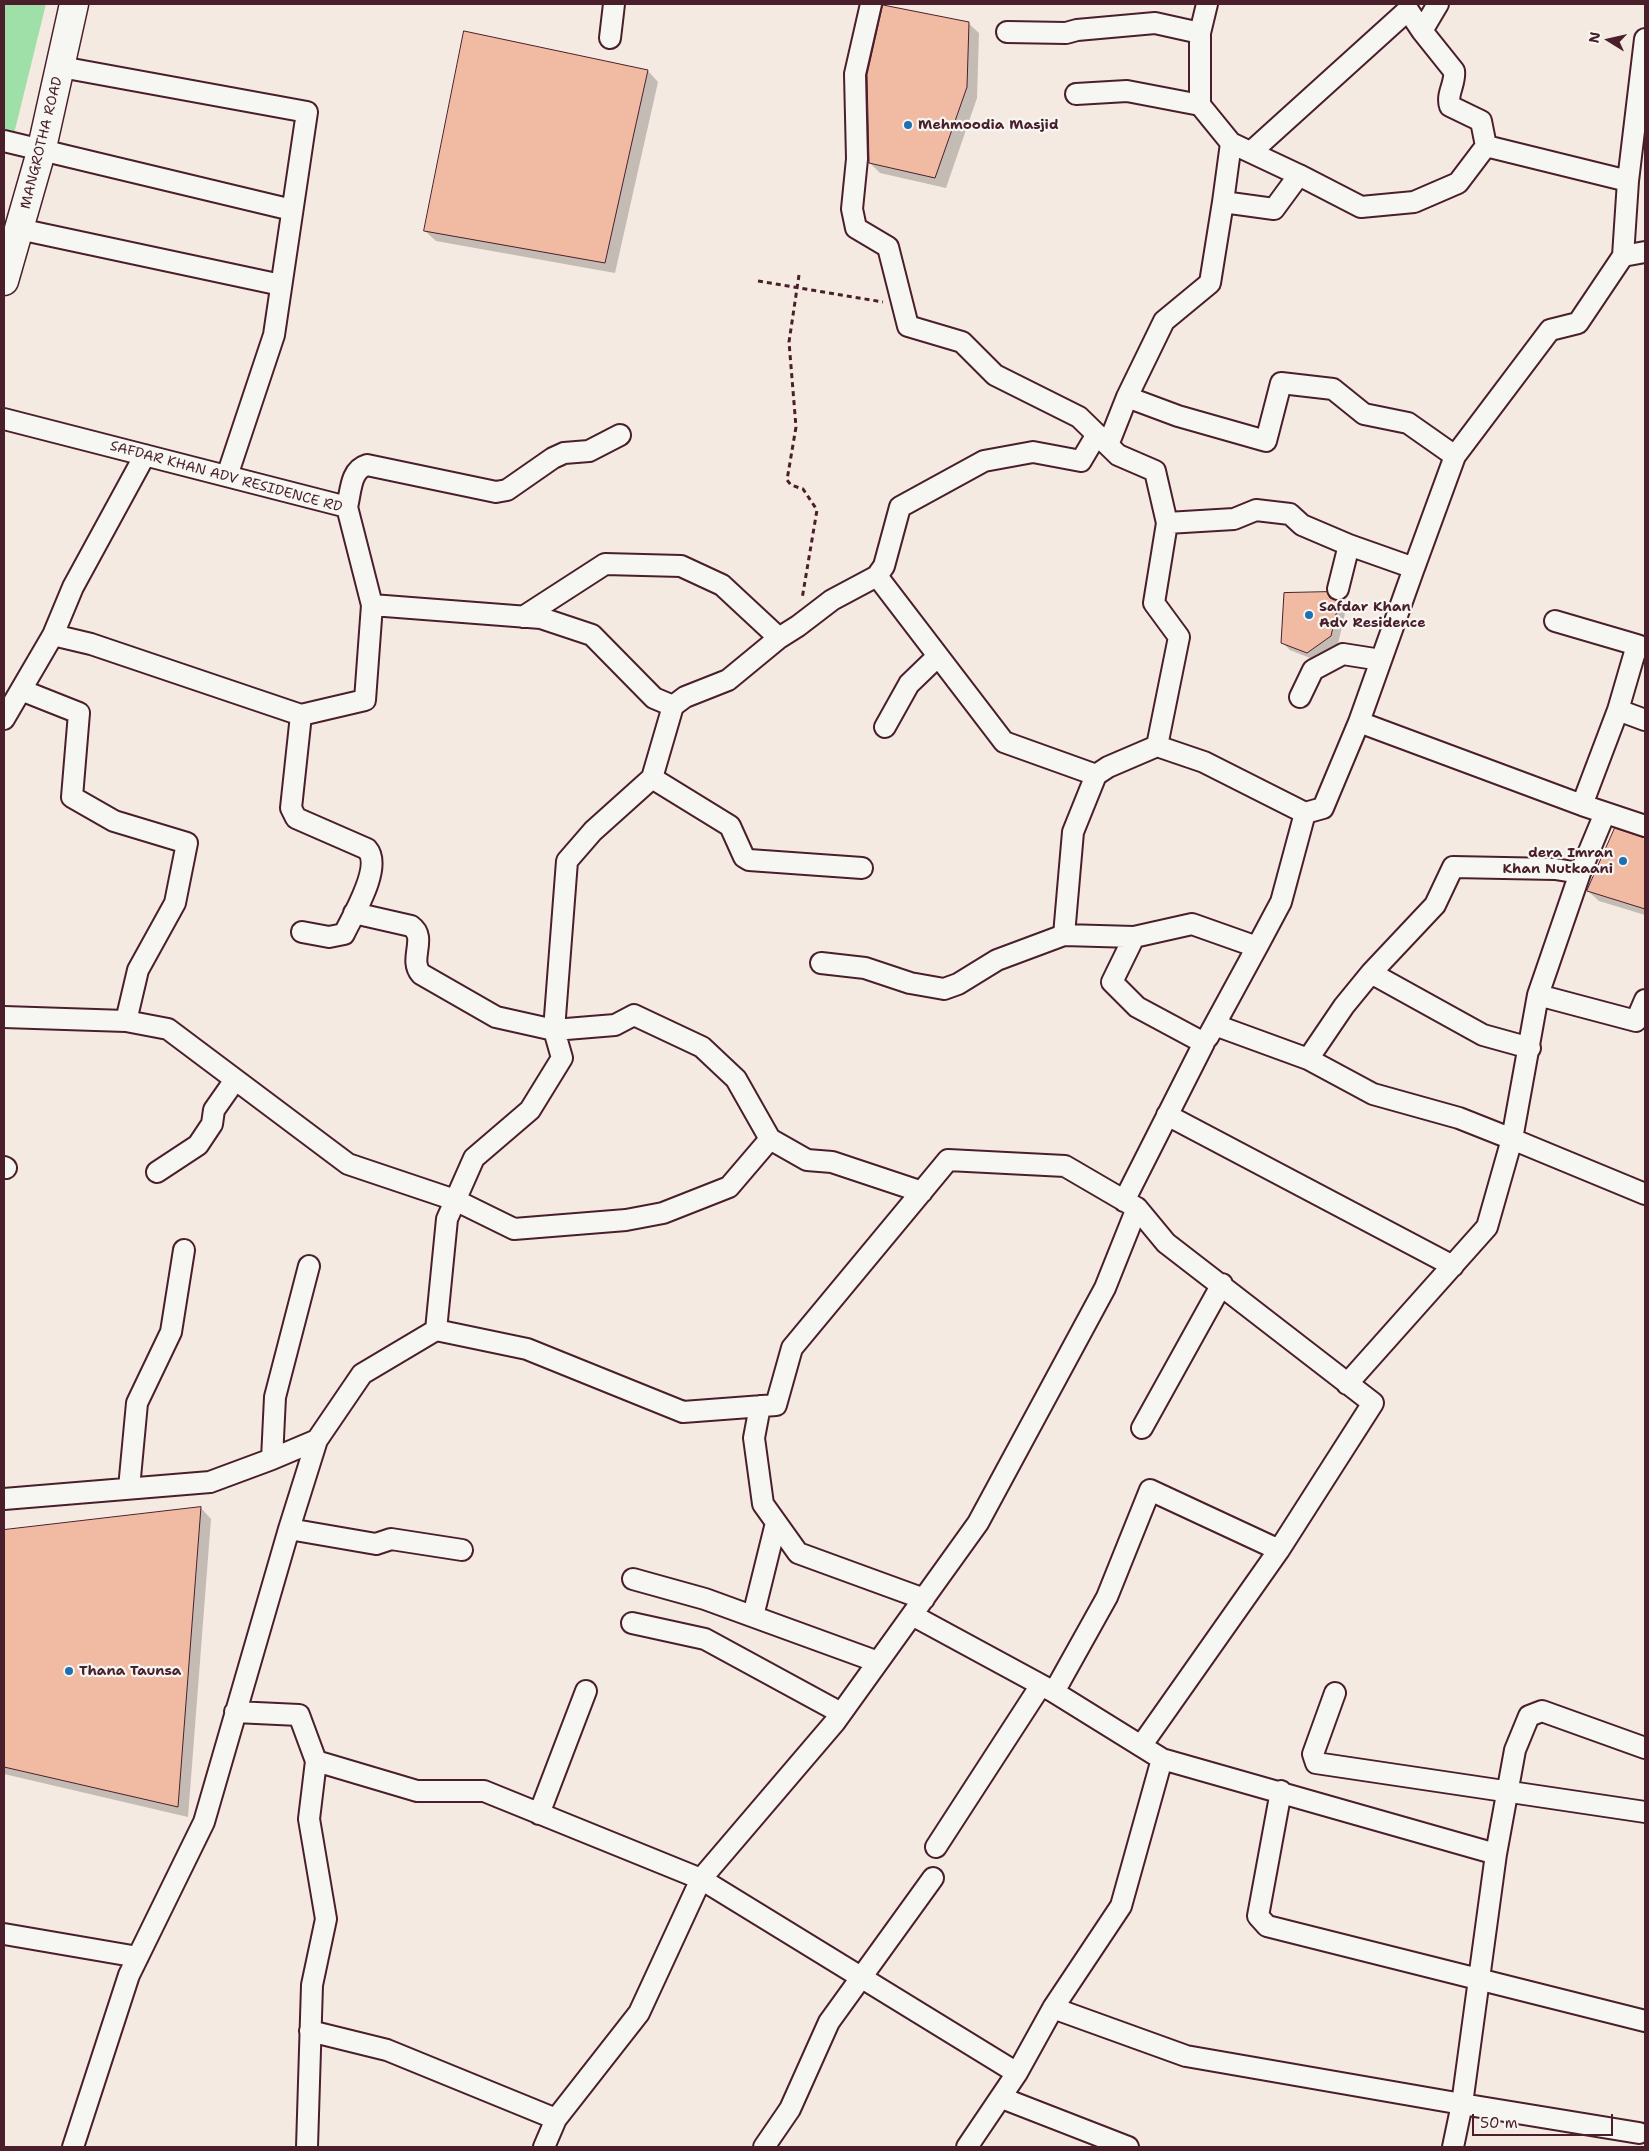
<!DOCTYPE html>
<style>
body{margin:0}
#map{position:relative;width:1649px;height:2151px;overflow:hidden;background:#f5eae2;font-family:"Shantell Sans",sans-serif}
canvas{display:block}
.frame{position:absolute;inset:0;border:5px solid #4a1f2b;pointer-events:none}
.north{position:absolute;left:1584px;top:15px;width:50px;height:50px;-webkit-text-stroke:4px #f6f6f2;paint-order:stroke;rotate:280deg;font-size:14px;font-weight:700;line-height:20px;text-align:center;color:#4a1f2b}
.north::after{content:'';display:block;margin:auto;width:18px;height:22px;background:#4a1f2b;clip-path:polygon(50% 0,100% 100%,50% 72%,0 100%)}
.scale{position:absolute;left:1472px;top:2114px;width:141px;height:22px;box-sizing:border-box;border:2px solid #4a1f2b;border-top:0;padding-left:6px;font-size:15px;line-height:18px;white-space:nowrap;color:#4a1f2b;-webkit-text-stroke:4px #f6f6f2;paint-order:stroke}
</style>
<div id="map">
<canvas width="1649" height="2151"></canvas>
<div class="frame"></div>
<div class="north">N</div>
<div class="scale">50 m</div>
</div>
<script>
const c = document.querySelector('canvas').getContext('2d');
c.lineJoin = 'round';
function paint(path, color) {
  c.fillStyle = color;
  c.fill(path, 'evenodd');
}
function strokePath(path, color, width, dash) {
  c.strokeStyle = color;
  c.lineWidth = width;
  c.lineCap = dash ? 'butt' : 'round';
  c.setLineDash(dash || []);
  c.stroke(path);
}
function label(font, color, halo, rows, align = 'center') {
  c.font = font + ' "Shantell Sans",sans-serif';
  c.lineWidth = 4.5;
  c.setLineDash([]);
  c.textBaseline = 'middle';
  c.strokeStyle = halo;
  c.fillStyle = color;
  for (const [text, x, y, turn = 0] of rows) {
    c.save();
    c.translate(x, y);
    c.rotate((+turn || 0) * Math.PI / 180);
    c.textAlign = isNaN(turn) ? turn : align;
    if (halo) c.strokeText(text, 0, 0);
    c.fillText(text, 0, 0);
    c.restore();
  }
}
paint(new Path2D(`
 M4,4H46L13,138L4,135Z`), '#9fe0a9');
paint(new Path2D(`
 M968,23L979,33L977,98L946,188L880,173L870,163Z
 M648,71L658,82L615,273L436,241L425,231Z
 M1326,593L1346,609L1338,644L1315,660L1290,650L1282,642Z
 M1642,839H1645V915L1599,901L1588,891Z
 M201,1508L211,1519L188,1817L4,1774V1532Z`), '#0003');
const building = new Path2D(`
 M883,5L969,22L967,87L935,178L869,163L867,75Z
 M464,31L648,70L605,263L424,231Z
 M1327,592L1330,598L1339,601L1331,636L1307,653L1281,643L1284,593Z
 M1615,828L1645,838V909L1587,891Z
 M201,1507L178,1807L4,1767V1530Z`);
paint(building, '#f0bba2');
strokePath(building, '#4a1f2b', 1);
const street = new Path2D(`
 M871,4L855,74L857,159L852,209L856,228L888,247L908,326L962,342L995,375L1079,417L1118,455L1155,471L1167,523L1234,519L1256,510L1290,514L1302,525L1349,545L1338,589
 M1207,4L1200,33V105L1231,143L1299,175
 M1422,31L1454,71C1456,83 1446,94 1450,106L1481,121L1486,146
 M1007,32L1066,33L1077,30L1155,23L1200,33
 M610,38L614,4
 M61,67L307,112L274,335L227,476
 M1076,94L1127,91L1200,105
 M4,141L292,210
 M1251,152L1408,10L1422,31L1438,4
 M1223,202L1231,143
 M19,229L281,285
 M1623,256L1645,252
 M1127,397L1178,416L1266,441L1281,383L1333,389L1364,414L1408,423L1455,456
 M4,419L347,507L372,605L541,618L592,635L654,698L673,706L685,697L728,680L779,638L798,626L832,600L877,576L884,566L900,507L984,461L1033,452L1081,461L1097,434
 M1108,445L1127,397L1164,321L1210,283L1223,202L1274,209L1299,175L1361,207L1414,202L1458,183L1486,146L1628,181
 M347,507C351,492 350,470 367,465L496,492L507,490L553,458L564,453L589,451L620,435
 M1414,568L1455,456L1550,330L1578,323L1623,256L1628,181L1645,39
 M877,576L1004,742L1096,775
 M523,617L605,564L681,566L722,585L779,638
 M1555,621L1637,645
 M53,635L91,644L301,715L365,700L372,605
 M1300,697L1313,670L1343,654L1381,660
 M1618,710L1645,720
 M301,715L291,808L296,818L367,849C383,867 353,915 344,934L329,937L302,932
 M4,719L53,635L73,587L145,455
 M1359,722L1582,805L1645,826
 M885,727L909,684L938,656
 M1157,746L1179,637L1154,603L1167,523
 M652,778L730,826L744,857L749,860L862,868
 M1582,805L1618,710L1637,645L1645,648
 M1305,813L1323,808L1359,722L1414,568L1349,545
 M1580,873L1605,813
 M1064,935L1073,832L1096,775L1108,767L1157,746L1204,762L1305,813L1281,902L1257,947
 M1134,937L1192,924L1257,947L1208,1037
 M821,963L865,968L910,983L944,989L958,984L997,960L1064,935L1134,937L1112,982L1137,1007L1204,1043L1124,1201
 M1371,973L1483,1035L1530,1048
 M1538,995L1636,1021L1645,1000
 M4,1017L126,1021L138,970L175,903L187,843L114,821L72,797L79,713L21,690
 M126,1021L168,1029L348,1164L455,1200L514,1229L626,1220L663,1213L729,1187L770,1139L736,1079L702,1047L634,1015L615,1025L554,1030L496,1017L421,974C408,959 428,938 411,926L354,913
 M1215,1025L1308,1059L1373,1094L1459,1118L1512,1139L1487,1227L1347,1384
 M1308,1059L1344,1006L1371,973L1435,905L1453,867L1555,869L1580,873L1538,995L1512,1139L1645,1194
 M1167,1115L1453,1266
 M770,1139L807,1160L832,1162L922,1192
 M4,1167L6,1168
 M157,1172L198,1145L212,1124L214,1110L235,1080
 M1137,1208L1166,1243L1373,1403L1279,1550L1141,1746
 M436,1330L527,1349L683,1412L776,1405L792,1348L948,1160L1065,1166L1137,1208L1105,1288L978,1523L835,1722L701,1879L639,2013L556,2119L544,2147
 M760,1406L754,1438L763,1504L798,1553L924,1599
 M1142,1428L1222,1284
 M272,1459L275,1397L309,1266
 M129,1488L137,1403L171,1332L184,1250
 M4,1499L210,1482L272,1459L317,1440L362,1374L436,1330L447,1219L474,1158L530,1110L562,1058L554,1030L567,861L593,831L652,778L673,706
 M289,1529L376,1544L391,1539L462,1550
 M633,1579L705,1599L878,1662
 M753,1616L776,1523
 M632,1623L705,1639L841,1713
 M1054,1692L1107,1597L1150,1490L1279,1550
 M1335,1693L1313,1754L1316,1763L1645,1812
 M235,1712L299,1715L316,1761L417,1791H484L701,1879L1017,2073L1053,2008L1121,1906L1162,1759L1054,1692L912,1615
 M1162,1759L1496,1854
 M1281,1791L1258,1916L1267,1926L1645,2021
 M539,1814L586,1691
 M936,1847L1041,1685
 M4,1934L138,1957
 M1053,2008L1186,2056L1462,2104L1496,1854L1515,1750L1529,1716L1542,1711L1645,1748
 M310,2031L387,2050L556,2119
 M1002,2098L1128,2147
 M73,2147L129,1975L204,1822L289,1529L317,1440
 M307,2147L312,1985L326,1919L309,1819L316,1761
 M764,2147L790,2109L829,2022L933,1878
 M967,2147L1017,2073
 M1453,2147L1462,2104L1639,2133`);
const secondary = new Path2D(`
 M4,281L41,152L74,4`);
strokePath(street, '#4a1f2b', 24);
strokePath(secondary, '#4a1f2b', 31);
strokePath(new Path2D(`
 M799,275L789,342L796,427L787,480L791,485L803,489L817,510L802,599
 M758,281L883,302`), '#4a1f2b', 3, [5, 4]);
strokePath(street, '#f6f6f2', 20);
strokePath(secondary, '#f6f6f2', 28);
for (const [x, y, r, color] of [
 [908,125,5,"#1f6fb2"],
 [1309,615,5,"#1f6fb2"],
 [1623,861,5,"#1f6fb2"],
 [69,1671,5,"#1f6fb2"]
]) {
  const dot = new Path2D();
  dot.arc(x, y, r, 0, 2 * Math.PI);
  c.fillStyle = color;
  c.fill(dot);
  strokePath(dot, '#f6f6f2', 2);
}
label('bold 14px', '#4a1f2b', '#f6f6f2', [
 ["Mehmoodia Masjid",918,125],
 ["Safdar Khan",1319,607],
 ["Adv Residence",1319,623],
 ["dera Imran",1613,853,"right"],
 ["Khan Nutkaani",1613,869,"right"],
 ["Thana Taunsa",79,1671]
], 'left');
label('14px', '#4a1f2b', '#f6f6f2', [
 ["MANGROTHA ROAD",42,143,-76],
 ["SAFDAR KHAN ADV RESIDENCE RD",226,477,15]
]);
</script>
